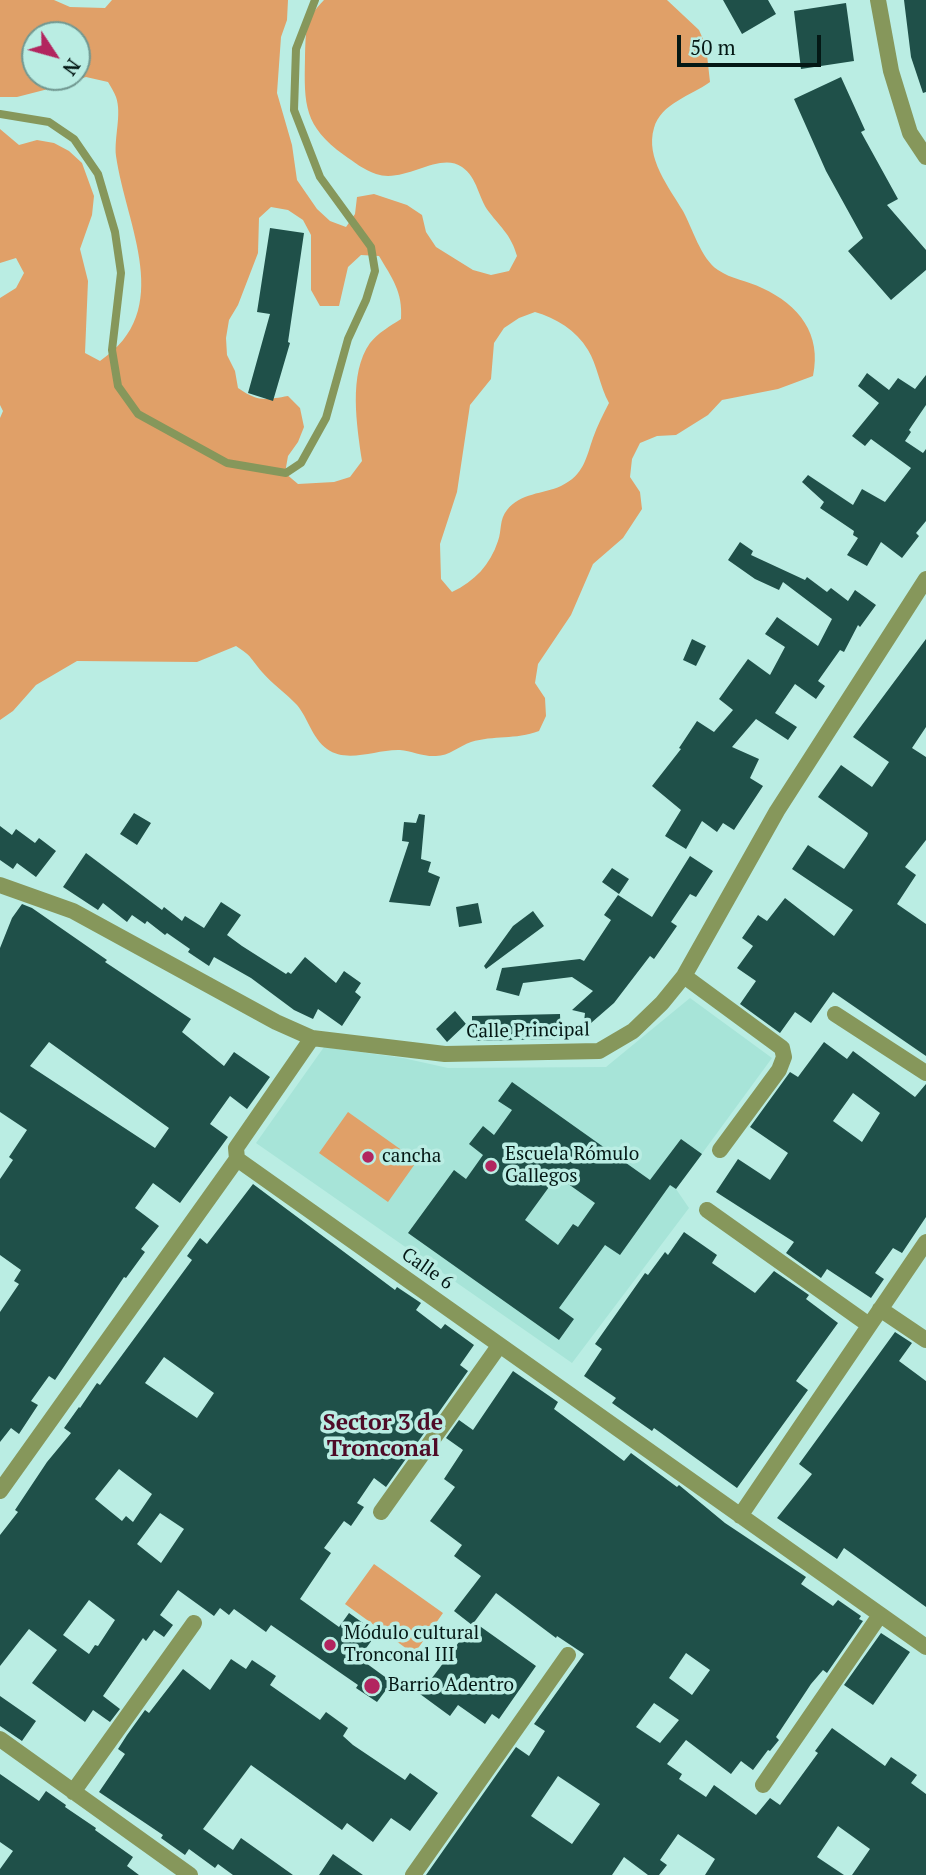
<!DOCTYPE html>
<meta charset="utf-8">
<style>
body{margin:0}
#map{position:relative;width:926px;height:1875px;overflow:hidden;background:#baede3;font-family:"PT Serif",serif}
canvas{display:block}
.north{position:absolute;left:21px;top:21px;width:70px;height:70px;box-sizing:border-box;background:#baede3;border:2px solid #719891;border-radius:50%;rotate:126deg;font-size:19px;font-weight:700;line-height:28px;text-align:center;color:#041815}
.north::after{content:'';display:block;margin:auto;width:24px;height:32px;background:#b2255f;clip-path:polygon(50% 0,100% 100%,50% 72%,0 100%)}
.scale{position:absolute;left:677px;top:35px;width:144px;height:32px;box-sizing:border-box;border:4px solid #041815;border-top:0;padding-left:9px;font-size:21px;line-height:24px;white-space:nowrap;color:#041815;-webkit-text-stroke:5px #baede3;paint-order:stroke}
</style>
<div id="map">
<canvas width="926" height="1875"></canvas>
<div class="north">N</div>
<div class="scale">50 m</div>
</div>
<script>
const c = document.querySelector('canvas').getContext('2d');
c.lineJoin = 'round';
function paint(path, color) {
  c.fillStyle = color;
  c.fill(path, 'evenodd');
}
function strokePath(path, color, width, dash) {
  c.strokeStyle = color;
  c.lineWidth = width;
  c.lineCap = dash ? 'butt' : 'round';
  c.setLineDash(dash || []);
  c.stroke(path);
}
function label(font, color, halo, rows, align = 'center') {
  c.font = font + ' "PT Serif",serif';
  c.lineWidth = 7;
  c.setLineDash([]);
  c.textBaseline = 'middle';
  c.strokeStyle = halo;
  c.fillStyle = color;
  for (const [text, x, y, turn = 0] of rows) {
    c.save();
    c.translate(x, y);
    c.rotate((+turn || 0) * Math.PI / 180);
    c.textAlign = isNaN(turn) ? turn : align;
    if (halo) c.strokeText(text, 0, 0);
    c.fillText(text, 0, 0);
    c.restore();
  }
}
paint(new Path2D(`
 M690,998L772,1058L676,1189L689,1208L572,1363L256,1143L324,1047L403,1058L448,1068L606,1067Z`), '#a7e4d8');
paint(new Path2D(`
 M0,0H54L70,7L105,8L112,0H288L287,20L281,37L277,93L292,145L297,180L317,209L330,221L346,227L355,214L357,197L374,194L407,205L422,215L426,232L436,247L473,270L491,275L509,271L517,256C511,235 502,229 489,212C478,198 478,178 462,167C439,151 405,184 376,174C364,170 354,162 344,155C304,126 304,105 305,58C306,32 304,20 324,0H667L699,30L706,46L710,82C691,96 661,103 654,128C645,158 669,187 683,211C692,227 701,259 718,270C731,279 748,281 762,288C799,305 822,334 813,376L778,389L722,400L708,415L676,435L657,436L640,443L632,459L630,477L640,492L642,509L623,538L593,564L571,615L538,664L535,683L545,698L546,716L539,731C515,740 494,735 471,742C459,746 449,756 436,756C425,757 411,751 400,750C376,749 348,764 327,749C312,738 308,718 297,705C286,693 272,684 262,672C250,658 253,657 236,646L197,662L77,661L36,685L13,711L0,720V418L3,411L0,405V298L16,288L24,273L16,258L0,263V129L19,145L37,140L54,143L69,151L82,163L94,196L92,215L80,249L88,281L85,353L100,361C176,310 126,226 116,156C114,137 122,114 116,97C114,92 111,87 108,82L86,77L52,88L17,97H0ZM35,35H77V77H35ZM271,207L288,210L303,220L311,235V290L320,306H339L348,267L361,255L379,256C392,278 403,292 401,319C390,326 378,333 370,343C348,374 357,426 362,461L350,477L334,482L298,484L285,473L288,456L298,442L304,427L300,408L288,396C265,400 258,402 238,388L235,371L227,355L226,338L229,320L238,305L258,253L259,218ZM535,312C556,318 576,330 588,350C597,364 600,387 609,403C603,415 597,426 593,438C586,458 584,475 561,486C543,494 520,493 507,510C499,520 502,530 498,541C490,565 475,581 452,592L441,579L440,544L457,492L470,405L491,379L494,343L504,328L519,318Z
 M348,1112L417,1161L388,1202L319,1153Z
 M374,1564L443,1613L414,1654L345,1604Z`), '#e0a068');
paint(new Path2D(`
 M723,0H768L776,14L742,34Z
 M904,0H926V92L923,93L911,57Z
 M846,3L854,61L801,69L794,11Z
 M841,77L865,130L861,132L898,199L887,205L926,250V270L891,300L848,251L863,238L826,171L794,99Z
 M270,228L304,233L288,342L290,343L273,401L248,393L270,314L257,312Z
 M867,373L889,390L898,378L915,389L926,375V405L909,430L911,432L905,441L923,453L926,449V521L916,533L919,536L902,558L881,542L867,566L847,555L858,538L853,535L854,531L820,508L824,502L802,482L808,475L853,505L862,489L885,502L911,468L871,439L865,446L852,436L879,403L858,386Z
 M740,542L753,551L751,555L805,580L807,577L827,592L831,588L848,601L855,590L876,605L860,627L858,625L844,652L840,650L818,681L825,686L816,699L795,684L775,713L797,727L788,740L756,719L732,747L759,759L750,778L763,786L734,830L723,823L717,832L702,821L686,849L665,836L681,810L652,786L681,749L679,748L697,721L714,732L733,710L719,699L748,659L770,675L785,647L765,634L777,617L818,646L832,619L783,582L779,590L755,579L728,560Z
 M692,639L706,646L696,666L683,660Z
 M926,639V727L912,748L926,757V840L905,867L916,875L897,904L926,924V1056L833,992L811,1023L795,1012L780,1033L740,1004L756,981L737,968L753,946L742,938L758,915L767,921L785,898L834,936L853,910L792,869L808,845L844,869L867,836L868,833L818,797L841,765L872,787L889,762L853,737Z
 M134,813L151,823L137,845L120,834Z
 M419,814L425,815L421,859L431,862L428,872L440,877L430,906L389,902L409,842L402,841L404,822L416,823Z
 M0,826L12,835L16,829L35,843L39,838L56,851L36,877L17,863L13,869L0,860Z
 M86,853L162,910L164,907L182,921L185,916L204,928L221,902L241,915L227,935L242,946L286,974L288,972L291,974L305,957L336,983L344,971L361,983L355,992L361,997L342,1026L318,1009L313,1019L294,1010L251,978L214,957L209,966L188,952L190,949L167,933L165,935L147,921L145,924L132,915L127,922L103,903L98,910L63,887Z
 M690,856L713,871L696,897L690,894L671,922L677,926L654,959L650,956L614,1003L583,1030L585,1013L572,1010L593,991L572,977L523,983L519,996L496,990L502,968L580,959L584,961L611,920L604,915L618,895L652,917Z
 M612,868L629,879L619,894L602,882Z
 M478,903L482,923L459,927L456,907Z
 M22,904L32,908L107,960L105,962L191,1019L182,1032L224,1066L234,1052L270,1077L247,1109L230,1096L210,1124L228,1137L180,1203L153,1183L135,1208L159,1226L141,1249L145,1252L126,1278L124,1277L55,1380L49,1376L31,1401L38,1405L19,1434L11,1428L0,1442V1312L19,1284L14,1281L21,1270L0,1255V1179L13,1160L9,1157L27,1130L0,1112V948L12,918ZM49,1042L169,1128L155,1148L30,1066Z
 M533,911L544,926L486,969L484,966L513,926Z
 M455,1011L466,1024L447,1042L436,1029Z
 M560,1014L561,1039L472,1041V1016Z
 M824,1042L847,1059L853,1051L915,1097L926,1084V1217L902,1253L893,1248L875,1273L884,1279L871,1298L827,1269L821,1278L786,1253L794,1242L716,1192L738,1159L770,1180L788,1153L750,1127L790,1072L798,1077ZM853,1093L880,1113L862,1142L833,1121Z
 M512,1082L650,1180L681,1139L702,1154L676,1189L670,1185L620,1255L605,1245L559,1308L574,1319L559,1340L408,1233L454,1170L466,1179L483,1155L469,1144L483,1126L494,1135L512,1110L498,1101ZM557,1176L595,1203L578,1227L573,1224L558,1245L525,1220Z
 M253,1184L395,1290L397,1287L421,1303L416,1310L441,1329L445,1324L474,1345L460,1365L468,1371L386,1487L374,1478L357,1503L364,1507L351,1526L344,1521L324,1548L331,1553L300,1599L339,1627L349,1613L377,1633L359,1658L392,1682L377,1702L356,1688L358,1685L271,1625L266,1632L234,1609L229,1615L220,1608L214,1616L178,1590L160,1615L173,1625L164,1637L154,1630L146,1641L143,1638L103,1696L120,1709L110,1722L93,1710L85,1722L32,1683L57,1650L29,1629L0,1666V1535L18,1512L15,1510L47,1462L71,1433L64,1428L79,1407L80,1408L97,1383L100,1385L192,1260L187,1256L200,1238L207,1244ZM164,1357L214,1393L197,1418L145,1383ZM119,1469L152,1494L133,1522L126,1516L122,1521L95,1499ZM160,1513L184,1529L161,1563L137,1544ZM89,1600L115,1620L98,1646L95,1645L89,1654L63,1635Z
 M684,1232L717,1255L712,1263L755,1293L774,1271L809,1295L806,1299L838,1323L796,1381L808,1390L737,1488L654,1428L652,1431L612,1403L616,1398L584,1376L602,1349L595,1344L645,1273L648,1275L665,1252L668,1255Z
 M895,1332L912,1343L899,1361L926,1381V1607L844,1548L837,1559L777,1518L812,1474L799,1464Z
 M513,1371L558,1402L554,1409L624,1461L631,1453L677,1487L679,1485L725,1523L806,1577L801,1584L833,1606L838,1600L861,1616L859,1619L863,1621L827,1673L823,1670L811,1684L776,1737L779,1740L770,1751L768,1750L753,1770L741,1761L731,1774L686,1740L667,1764L682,1774L679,1779L706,1797L714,1785L756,1815L770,1798L780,1805L818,1753L815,1751L832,1728L885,1766L891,1757L917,1775L911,1783L926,1794V1875H852L870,1849L838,1826L817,1857L844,1875H705L715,1859L678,1834L660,1860L667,1865L659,1875H648L624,1857L612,1875H426L516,1747L529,1756L545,1731L534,1724L584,1654L557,1636L556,1638L496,1593L472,1625L454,1611L481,1576L454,1556L462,1545L430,1521L455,1487L444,1479L463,1450L446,1438L459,1420L473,1430ZM686,1653L710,1670L692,1695L669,1678ZM654,1703L679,1720L660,1743L636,1727ZM558,1776L600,1804L572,1844L531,1816Z
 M474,1622L536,1666L499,1719L492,1714L485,1724L458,1705L450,1716L420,1694Z
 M881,1633L910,1652L873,1705L844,1685Z
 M231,1659L246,1669L252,1660L276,1676L270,1685L320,1720L326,1712L348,1728L343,1736L353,1745L405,1780L410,1773L438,1793L410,1831L391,1818L373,1842L347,1823L342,1830L251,1765L203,1829L233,1850L241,1838L293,1875H233L218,1864L215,1868L189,1849L185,1855L161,1838L163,1835L99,1792L125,1754L118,1749L127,1735L145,1710L149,1713L183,1669L210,1690Z
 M0,1696L36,1721L22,1741L0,1726Z
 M0,1774L39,1801L46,1791L66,1805L65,1807L96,1828L95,1830L133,1857L127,1866L139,1875H0V1869L13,1851L0,1842Z
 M333,1854L363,1875H319Z`), '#1f5049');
strokePath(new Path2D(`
 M0,114L49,122L74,139L98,174L115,232L121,273L112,350L118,386L138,414L227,463L286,473L301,463L326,418L348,339L366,300L375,271L371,247L320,177L294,110L296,49L315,0`), '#86975b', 8);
strokePath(new Path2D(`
 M878,0L891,71L910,133L926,157
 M0,885L73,911L276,1022L312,1038L445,1054L599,1051L633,1031L662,1003L684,976L777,811L926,579
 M684,976L782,1048L784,1057L779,1070L720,1150
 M835,1014L926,1073
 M237,1159L236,1148L312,1038
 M707,1210L869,1325
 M880,1309L926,1340
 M0,1491L237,1159L926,1647
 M381,1512L499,1346
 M740,1516L926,1242
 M0,1739L190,1875
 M763,1785L880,1615
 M73,1792L194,1623
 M413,1875L568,1655`), '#86975b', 16);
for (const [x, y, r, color] of [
 [368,1157,7,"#b2255f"],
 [491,1166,7,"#b2255f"],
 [330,1645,7,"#b2255f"],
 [372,1686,9,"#b2255f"]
]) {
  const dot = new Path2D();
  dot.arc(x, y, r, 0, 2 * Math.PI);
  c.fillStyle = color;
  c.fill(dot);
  strokePath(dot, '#baede3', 2.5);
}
label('19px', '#041815', '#baede3', [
 ["Calle Principal",528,1031,-1],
 ["Calle 6",427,1269,35]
]);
label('19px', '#041815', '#baede3', [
 ["Escuela Rómulo",505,1155],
 ["Gallegos",505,1177],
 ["cancha",382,1157],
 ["Módulo cultural",344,1634],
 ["Tronconal III",344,1656],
 ["Barrio Adentro",388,1686]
], 'left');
label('bold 23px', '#4f0b27', '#baede3', [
 ["Sector 3 de",383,1423],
 ["Tronconal",383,1449]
]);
</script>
